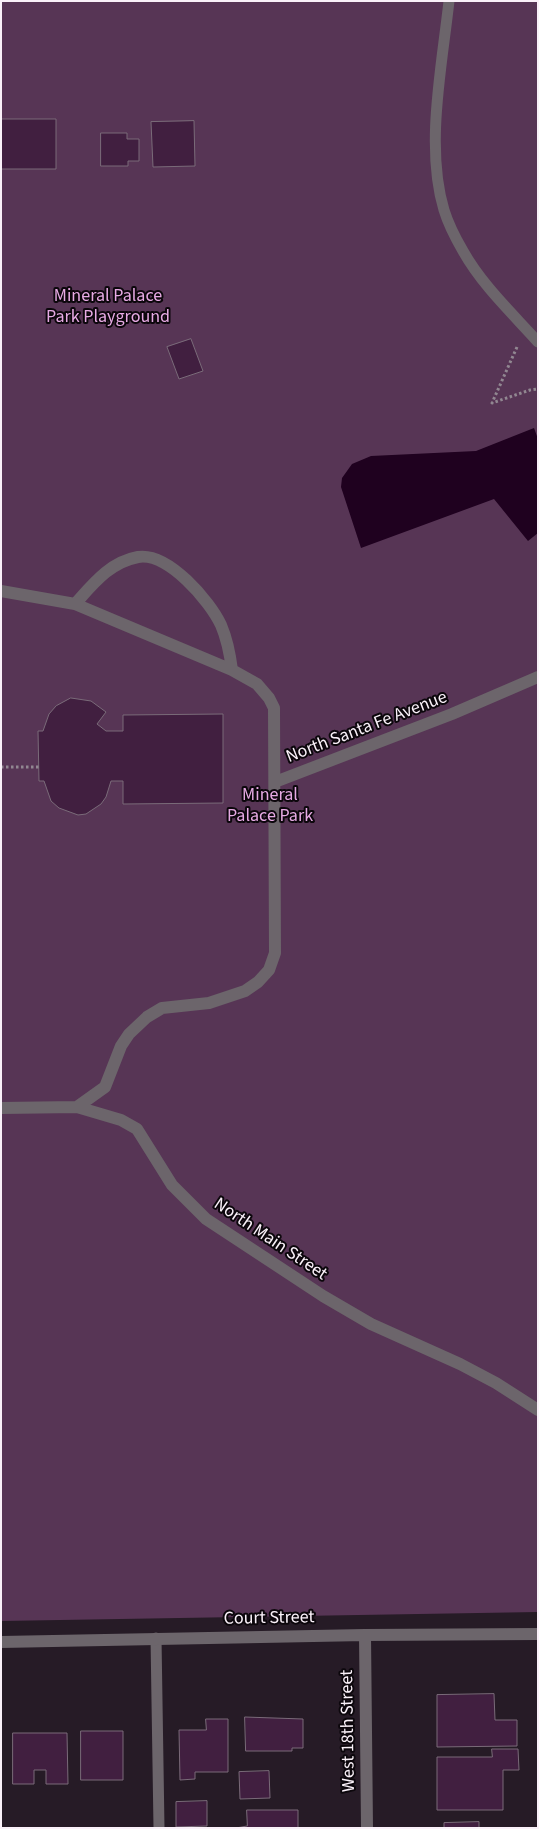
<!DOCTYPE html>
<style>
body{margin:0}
#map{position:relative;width:539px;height:1829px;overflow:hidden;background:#261b26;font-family:"Source Sans 3",sans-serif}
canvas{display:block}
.frame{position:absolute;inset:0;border:2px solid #faf1f9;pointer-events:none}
</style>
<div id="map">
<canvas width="539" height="1829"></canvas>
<div class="frame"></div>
</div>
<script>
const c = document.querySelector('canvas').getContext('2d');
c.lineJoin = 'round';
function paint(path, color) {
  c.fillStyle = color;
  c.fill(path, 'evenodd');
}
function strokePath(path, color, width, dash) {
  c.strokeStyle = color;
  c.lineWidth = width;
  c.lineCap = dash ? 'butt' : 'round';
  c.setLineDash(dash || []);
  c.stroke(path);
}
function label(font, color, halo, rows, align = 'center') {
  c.font = font + ' "Source Sans 3",sans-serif';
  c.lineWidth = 4;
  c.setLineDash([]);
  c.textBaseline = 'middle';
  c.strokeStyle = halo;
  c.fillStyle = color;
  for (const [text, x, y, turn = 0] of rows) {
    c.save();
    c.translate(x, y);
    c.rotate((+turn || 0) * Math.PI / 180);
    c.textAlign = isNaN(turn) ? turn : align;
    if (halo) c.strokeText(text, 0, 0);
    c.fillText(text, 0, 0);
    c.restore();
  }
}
paint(new Path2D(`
 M1,1H538V1612L1,1621Z`), '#573555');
paint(new Path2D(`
 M534,428L538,439V533L528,541L494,499L361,548L341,487L342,478L352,464L371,456L476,451Z`), '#1f011f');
const building = new Path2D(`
 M1,119H56V169H1Z
 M194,121L195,166L153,167L151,122Z
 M101,133H127V139H139V161H128V166H101Z
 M191,339L203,371L179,379L167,347Z
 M71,698L91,701L106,712L97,724L106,731H123V715L223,714V803L123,804V781H111L106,797L101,804L86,814L78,815L59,808L51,801L44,781H39L38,731H43L49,714L56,706Z
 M494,1694L495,1720H517V1746L437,1747V1695Z
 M245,1717L303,1719V1748H292V1751H246Z
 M206,1719H228V1772H195V1779L180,1780L179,1730H206Z
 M81,1731H123V1780H81Z
 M13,1733H67L68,1784H46V1770H34V1784H13Z
 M492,1749H518L519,1770H503V1810H437V1757H492Z
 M269,1771L270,1798L240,1799L239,1772Z
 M207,1801V1826L176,1827V1802Z
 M247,1810H298V1828H236L247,1826Z
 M479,1822V1828H444V1823Z`);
paint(building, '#411f40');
strokePath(building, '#7a6b79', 1);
strokePath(new Path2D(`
 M517,347L492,403L530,390L538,389
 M1,767H39`), '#918791', 3, [2.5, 2.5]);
strokePath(new Path2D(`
 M449,1C442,66 425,147 444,210C448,223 456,239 463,251C482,285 512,313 538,342
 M156,1638L159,1828`), '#6c656b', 11);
strokePath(new Path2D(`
 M1,591L75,604L232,670L257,684L269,698L274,708L275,953L269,970L258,982L245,991L209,1003L162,1008L147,1017L129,1034L121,1046L105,1087L77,1107
 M75,604C93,584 110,562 138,557C168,552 210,601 221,625C227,639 230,654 232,670
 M275,782L452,714L538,677
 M1,1108L77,1107L121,1120L137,1129L172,1185L206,1219L323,1296L371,1324L460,1364L496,1383L538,1410
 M365,1635L367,1828
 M1,1642L365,1635L538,1634`), '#6c656b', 12);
label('18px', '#e7aae4', '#0c070c', [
 ["Mineral Palace",108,297],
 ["Park Playground",108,318],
 ["Mineral",270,796],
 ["Palace Park",270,817]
]);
label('18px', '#faf1f9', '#0c070c', [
 ["North Santa Fe Avenue",367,728,-21],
 ["North Main Street",270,1240,34],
 ["Court Street",269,1619,-1],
 ["West 18th Street",349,1731,-91]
]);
</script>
